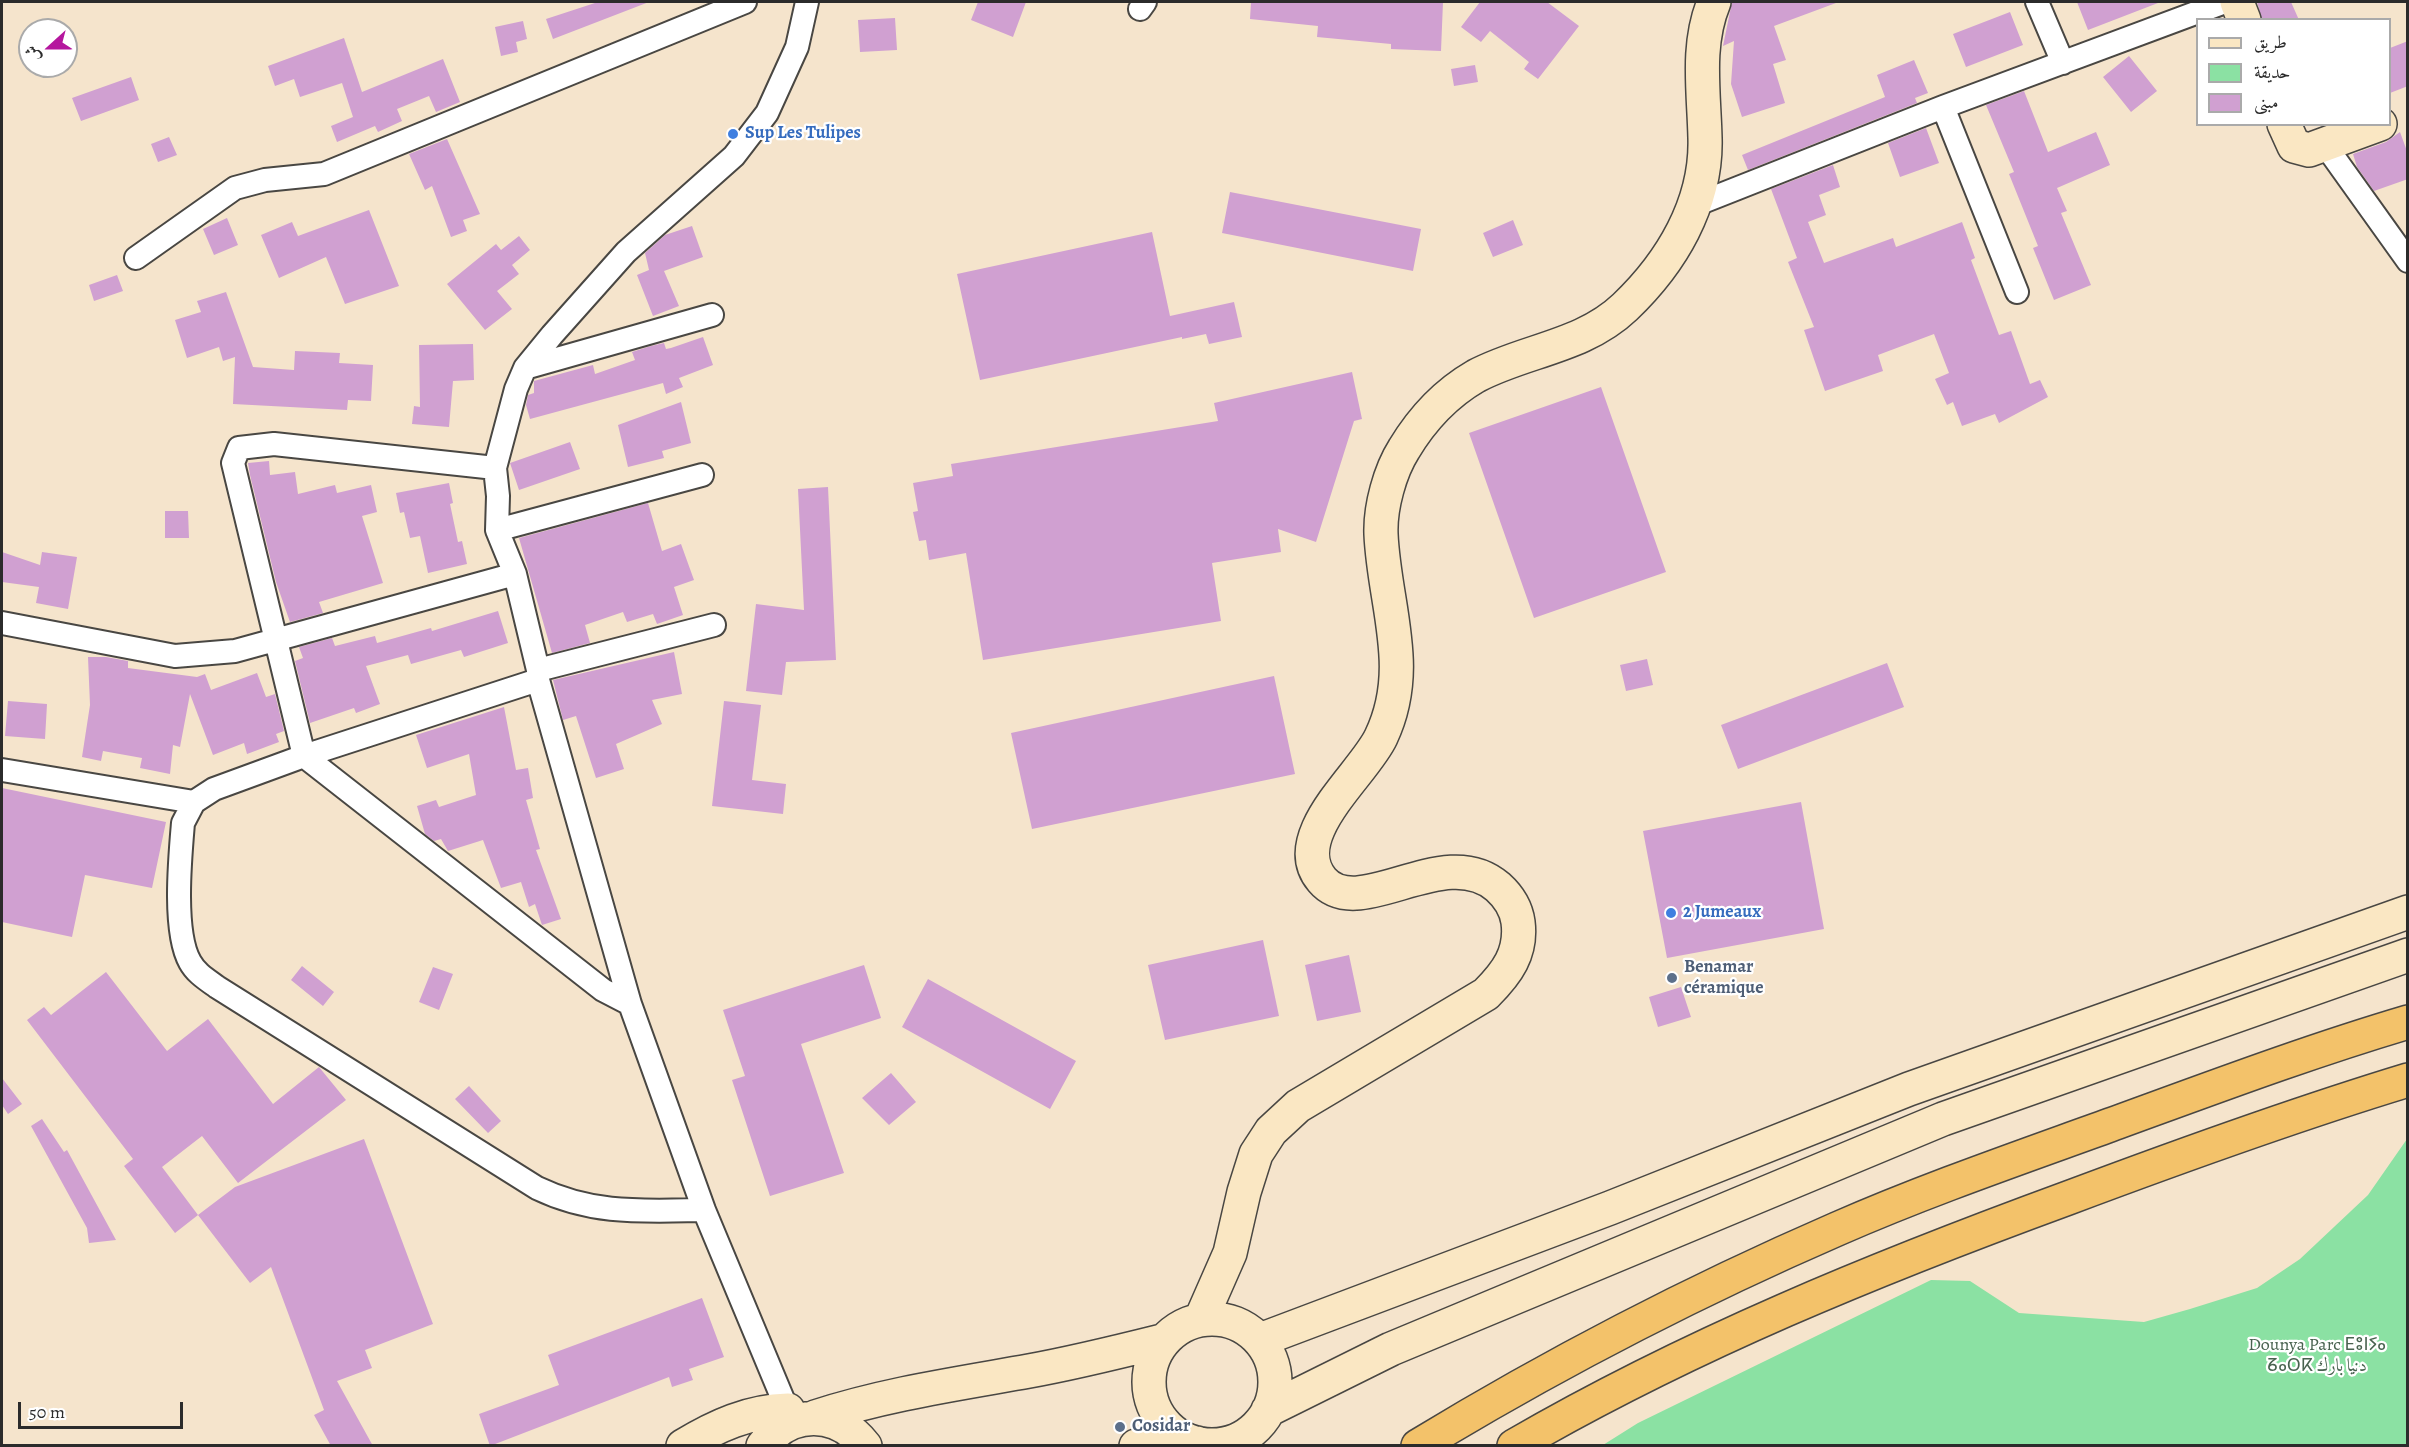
<!DOCTYPE html>
<meta charset="utf-8">
<style>
body{margin:0}
#map{position:relative;width:2409px;height:1447px;overflow:hidden;background:#f5e4cc;font-family:Alegreya,Amiri,serif}
canvas{display:block}
.frame{position:absolute;inset:0;border:3px solid #2b2b2b;pointer-events:none}
.legend{position:absolute;left:2196px;top:18px;width:195px;height:108px;box-sizing:border-box;background:#fff;border:2px solid #aaa;margin:0;padding:8px 10px;list-style:none;font-size:18px;color:#2b2b2b}
.legend li{display:flex;align-items:center;gap:12px;height:30px}
.legend b{width:30px;border:2px solid #aaa}
.north{position:absolute;left:18px;top:18px;width:60px;height:60px;box-sizing:border-box;background:#fff;border:2px solid #aaa;border-radius:50%;rotate:249deg;font-size:16px;font-weight:700;line-height:24px;text-align:center;color:#2b2b2b}
.north::after{content:'';display:block;margin:auto;width:21px;height:27px;background:#b5179e;clip-path:polygon(50% 0,100% 100%,50% 72%,0 100%)}
.scale{position:absolute;left:18px;top:1402px;width:165px;height:27px;box-sizing:border-box;border:3px solid #2b2b2b;border-top:0;padding-left:8px;font-size:18px;line-height:21px;white-space:nowrap;color:#2b2b2b;-webkit-text-stroke:4px #fff;paint-order:stroke}
</style>
<div id="map">
<canvas width="2409" height="1447"></canvas>
<div class="frame"></div>
<ul class="legend">
<li><b style="height:8px;background:#fae7c3"></b>طريق</li>
<li><b style="height:16px;background:#8be1a3"></b>حديقة</li>
<li><b style="height:16px;background:#d0a0d1"></b>مبنى</li>
</ul>
<div class="north">ش</div>
<div class="scale">50 m</div>
</div>
<script>
const c = document.querySelector('canvas').getContext('2d');
c.lineJoin = 'round';
function paint(path, color) {
  c.fillStyle = color;
  c.fill(path, 'evenodd');
}
function strokePath(path, color, width, dash) {
  c.strokeStyle = color;
  c.lineWidth = width;
  c.lineCap = dash ? 'butt' : 'round';
  c.setLineDash(dash || []);
  c.stroke(path);
}
function label(font, color, halo, rows, align = 'center') {
  c.font = font + ' Alegreya,Amiri,"Noto Sans Tifinagh",serif';
  c.lineWidth = 4.5;
  c.setLineDash([]);
  c.textBaseline = 'middle';
  c.strokeStyle = halo;
  c.fillStyle = color;
  for (const [text, x, y, turn = 0] of rows) {
    c.save();
    c.translate(x, y);
    c.rotate((+turn || 0) * Math.PI / 180);
    c.textAlign = isNaN(turn) ? turn : align;
    if (halo) c.strokeText(text, 0, 0);
    c.fillText(text, 0, 0);
    c.restore();
  }
}
paint(new Path2D(`
 M2407,1139V1445H1603L1638,1423L1931,1280L1970,1281L2019,1313L2144,1322L2190,1309L2257,1288L2300,1259L2368,1195Z`), '#8be1a3');
paint(new Path2D(`
 M598,2H649L553,39L546,19Z
 M978,2H1026L1013,37L971,20Z
 M1251,2H1443L1441,51L1391,49V44L1317,37L1318,26L1250,19Z
 M1480,2H1547L1579,26L1538,79L1524,69L1529,62L1490,31L1481,42L1461,27Z
 M1732,2L1836,3L1774,26L1786,60L1773,64L1785,103L1742,117L1731,84L1734,41L1723,46Z
 M2077,2H2158V3L2088,30Z
 M2257,2H2291L2299,20H2262Z
 M2010,12L2023,45L1966,67L1953,34Z
 M895,18L897,50L860,52L858,20Z
 M523,21L527,39L516,42L518,52L501,56L495,27Z
 M344,38L362,92L443,59L460,102L436,112L429,96L397,109L402,121L378,132L375,126L337,142L331,126L353,117L342,83L300,97L294,79L275,86L268,66Z
 M2408,41V86L2390,93V48Z
 M2129,56L2157,91L2131,112L2103,77Z
 M1914,60L1928,93L1915,98L1917,103L1748,170L1742,155L1885,97L1877,75Z
 M1475,65L1478,82L1454,86L1451,69Z
 M131,77L139,100L81,121L72,98Z
 M2024,91L2048,152L2096,132L2110,165L2057,188L2067,211L2061,213L2091,285L2054,300L2033,248L2038,246L2009,174L2014,172L1986,105Z
 M1926,128L1939,163L1900,177L1888,143Z
 M2400,132L2408,154V179L2374,191L2357,167L2353,154L2386,142Z
 M169,137L177,155L158,162L151,144Z
 M447,139L480,214L463,220L467,231L451,237L432,186L425,190L409,154Z
 M1833,165L1840,187L1819,195L1826,215L1808,222L1824,263L1893,238L1896,247L1962,222L1975,258L1971,260L1999,335L2011,331L2030,384L2040,380L2048,397L1999,423L1995,414L1962,426L1953,402L1947,405L1935,379L1949,373L1934,334L1878,355L1883,371L1825,391L1804,330L1814,327L1788,262L1797,258L1771,189Z
 M1230,192L1421,229L1413,271L1222,233Z
 M369,210L399,286L345,304L326,257L279,278L261,235L292,222L298,236Z
 M227,218L238,245L214,255L203,229Z
 M1513,220L1523,245L1493,257L1483,233Z
 M692,226L703,257L664,271L679,306L653,316L637,275L649,270L645,253L665,235Z
 M1152,232L1170,316L1234,302L1242,337L1209,344L1206,334L1182,339V337L980,380L957,274Z
 M519,236L530,250L512,265L519,274L497,291L512,309L485,330L447,284L496,244L501,250Z
 M117,275L123,291L94,301L89,285Z
 M226,292L253,367L294,370L295,351L340,353L339,363L373,365L371,401L348,400L347,410L233,404L235,357L223,361L219,347L187,358L175,320L201,312L197,301Z
 M703,337L713,365L679,378L683,387L666,394L663,383L530,419L526,405L528,395L534,393V381L593,365L595,374L635,360L632,352L651,346L653,354L651,346L664,343L666,349L671,348Z
 M473,344L474,380L453,381L449,427L412,424L414,406L420,407L419,345Z
 M1352,372L1362,419L1354,421L1316,542L1278,529L1281,552L1212,563L1221,621L983,660L966,553L929,560L926,540L919,541L913,512L918,511L913,483L953,476L951,464L1218,421L1214,403Z
 M1601,387L1666,572L1534,618L1469,433Z
 M681,402L691,443L662,451L664,458L628,467L618,425Z
 M570,442L580,469L519,490L510,463Z
 M269,461L270,475L295,472L298,494L335,485L337,493L371,485L377,512L362,516L383,583L319,602L323,613L290,622L276,582L250,475L248,463Z
 M449,483L453,503L450,504L458,542L462,541L467,564L428,573L420,536L410,538L404,512L400,513L396,493Z
 M828,487L836,660L786,662L782,695L746,691L756,604L804,610L798,489Z
 M648,503L662,551L681,544L694,580L674,587L683,615L657,624L653,614L627,622L623,612L585,625L590,643L552,653L519,538Z
 M165,511H188L189,538H165Z
 M2,552L40,565L42,552L77,557L68,609L36,603L39,587L2,582Z
 M498,611L508,643L464,657L461,650L411,664L408,655L366,666L380,704L356,713L354,708L310,723L295,661L303,658L299,647L332,638L335,646L375,636L377,643L431,628L432,631Z
 M674,652L682,694L652,700L662,724L616,744L624,769L596,778L576,716L563,720L553,680Z
 M88,657H106L128,661V668L197,677L205,674L211,690L257,673L266,697L275,694L284,731L276,734L279,742L247,754L244,743L213,755L190,694L180,747L173,745L170,774L140,768L142,758L103,751L101,761L82,757L90,705Z
 M1647,659L1653,685L1626,691L1620,665Z
 M1887,663L1904,707L1738,769L1721,725Z
 M1274,676L1295,774L1032,829L1011,733Z
 M8,701L47,704L45,739L5,736Z
 M724,701L761,705L752,780L786,784L783,814L712,806Z
 M504,707L516,770L528,768L533,798L526,800L540,849L536,850L561,919L542,925L535,904L529,907L521,882L501,888L483,840L448,851L441,839L434,841L425,834L417,806L436,800L439,807L476,795L469,754L427,768L416,735Z
 M2,788L166,822L152,888L85,875L72,937L2,922Z
 M1801,802L1824,929L1667,958L1643,831Z
 M1263,940L1279,1016L1165,1040L1148,965Z
 M1349,955L1361,1012L1317,1021L1305,965Z
 M864,965L881,1018L801,1044L844,1173L770,1196L732,1080L745,1076L723,1010Z
 M302,966L334,992L323,1006L291,980Z
 M433,967L453,974L439,1010L419,1002Z
 M106,972L167,1051L208,1019L273,1104L319,1067L346,1100L238,1183L202,1136L162,1167L198,1215L175,1233L124,1166L133,1159L27,1020L44,1007L51,1015Z
 M928,979L1076,1061L1050,1109L902,1027Z
 M1681,987L1691,1017L1658,1027L1649,997Z
 M891,1073L916,1102L889,1125L862,1098Z
 M2,1078L22,1104L8,1114L2,1105Z
 M469,1086L501,1121L488,1133L455,1099Z
 M42,1119L64,1152L67,1150L116,1240L89,1243L87,1228L31,1126Z
 M364,1139L433,1324L365,1350L372,1368L337,1381L373,1446H331L314,1415L324,1410L271,1267L250,1283L198,1215L235,1187Z
 M702,1298L724,1357L689,1369L693,1380L672,1387L669,1377L490,1446L479,1414L559,1385L548,1355Z`), '#d0a0d1');
const street = new Path2D(`
 M2037,2L2063,63
 M1140,9L1145,2
 M1943,107L2017,292
 M2325,145L2408,261
 M1695,205L1943,107L2225,2
 M136,258L235,188L265,180L324,174L745,2
 M525,368L712,315
 M495,468L274,444L239,448L233,463L304,756L603,990L630,1004
 M497,530L702,475
 M2,623L175,656L235,651L515,574
 M538,670L714,625
 M538,680L304,756L214,789L194,802L183,823C180,858 173,932 190,962C196,973 206,979 217,987L537,1188C593,1215 643,1211 704,1210
 M2,770L194,802
 M792,1421L704,1210L630,1004L538,680V670L515,574L497,530L498,496L495,468L516,389L525,368L552,335L626,252L734,156L767,113L797,47L807,2`);
const secondary = new Path2D(`
 M2237,2L2244,20
 M2284,124L2294,146L2309,150L2380,124
 M1149 1382a63 63 0 1 1 126 0a63 63 0 1 1-126 0Z
 M1201,1319L1230,1253L1244,1192L1256,1154L1271,1131L1298,1106L1486,994C1507,973 1522,953 1518,922C1516,908 1508,896 1498,887C1444,840 1359,924 1322,880C1285,836 1364,774 1381,737C1414,668 1384,605 1381,534C1380,507 1390,471 1404,449C1422,419 1445,394 1476,376C1525,350 1583,347 1625,307C1671,263 1707,204 1705,138C1704,92 1696,45 1714,2
 M1260,1340L1610,1208L1909,1089L2408,912
 M1268,1410L1391,1349L1943,1119L2408,955
 M815,1417C886,1394 956,1384 1029,1371C1074,1363 1118,1352 1162,1341
 M683,1446C716,1426 749,1411 788,1410
 M763,1446C790,1409 838,1410 865,1446
 M1136,1446L1197,1443`);
const highway = new Path2D(`
 M1418,1446C1553,1364 1692,1292 1837,1229C1926,1190 2019,1158 2110,1125C2209,1089 2307,1052 2408,1022
 M1514,1446C1690,1344 1877,1268 2068,1198C2180,1156 2293,1115 2408,1080`);
strokePath(street, '#494743', 26);
strokePath(secondary, '#494743', 36);
strokePath(highway, '#494743', 36);
strokePath(street, '#fff', 22);
strokePath(secondary, '#fae7c3', 33);
strokePath(highway, '#f3c26a', 33);
for (const [x, y, r, color] of [
 [733,134,6,"#3f7fe0"],
 [1671,913,6,"#3f7fe0"],
 [1672,978,6,"#5c6f8a"],
 [1120,1427,6,"#5c6f8a"]
]) {
  const dot = new Path2D();
  dot.arc(x, y, r, 0, 2 * Math.PI);
  c.fillStyle = color;
  c.fill(dot);
  strokePath(dot, '#fff', 2);
}
label('bold 18px', '#366cbe', '#fff', [
 ["Sup Les Tulipes",745,134],
 ["2 Jumeaux",1683,913]
], 'left');
label('bold 18px', '#4e5e75', '#fff', [
 ["Benamar",1684,968],
 ["céramique",1684,989],
 ["Cosidar",1132,1427]
], 'left');
label('18px', '#48624f', '#fff', [
 ["Dounya Parc ⴹⵓⵏⵢⴰ",2317,1346],
 ["ⵒⴰⵔⴽ دنيا بارك",2317,1367]
]);
</script>
